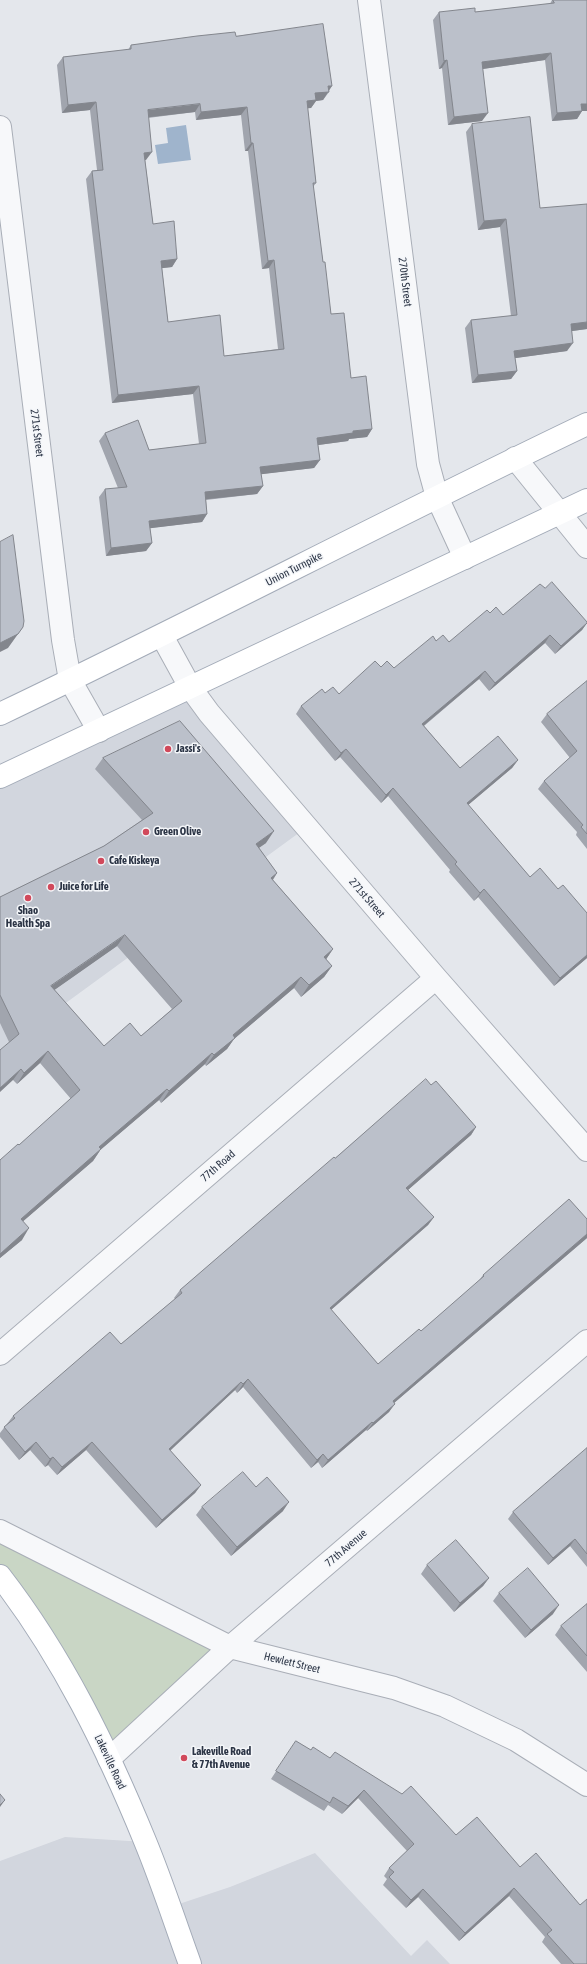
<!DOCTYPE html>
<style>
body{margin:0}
canvas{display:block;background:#e4e7ec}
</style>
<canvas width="587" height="1964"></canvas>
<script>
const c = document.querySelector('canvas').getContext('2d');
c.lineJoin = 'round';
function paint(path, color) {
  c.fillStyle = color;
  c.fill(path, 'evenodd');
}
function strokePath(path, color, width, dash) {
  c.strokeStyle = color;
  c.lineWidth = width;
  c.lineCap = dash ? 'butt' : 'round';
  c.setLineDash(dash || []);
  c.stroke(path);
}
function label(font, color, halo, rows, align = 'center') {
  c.font = font + ' "Asap Condensed",sans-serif';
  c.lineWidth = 3;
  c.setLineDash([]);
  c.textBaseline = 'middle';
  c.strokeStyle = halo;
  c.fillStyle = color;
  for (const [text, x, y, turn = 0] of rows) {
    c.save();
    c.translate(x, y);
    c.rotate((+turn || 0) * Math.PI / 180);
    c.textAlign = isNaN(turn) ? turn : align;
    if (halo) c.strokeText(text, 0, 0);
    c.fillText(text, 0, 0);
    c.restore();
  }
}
paint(new Path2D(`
 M190,687L307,827L0,1051V777Z
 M65,1837L145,1842L170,1907L230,1887L315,1853L411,1956L427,1940L450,1964H0V1861Z`), '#d2d6de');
paint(new Path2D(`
 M0,1531L230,1647L109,1759L0,1576Z`), '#c9d6c5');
paint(new Path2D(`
 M186,125L191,160L158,164L155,145L168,143L166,128Z`), '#9fb4cc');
const street = new Path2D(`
 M369,0L428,464L437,497L465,558
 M0,127L63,640L70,680L99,731
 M515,458L587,547
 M162,636L190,687L209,713L436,978L587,1150
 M0,1354L436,978
 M0,1531L230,1647L394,1688L445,1706L516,1740L587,1785
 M109,1759L230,1647L587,1341`);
const primary = new Path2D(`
 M0,714C197,620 390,518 587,424
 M0,777L587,500
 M0,1576C62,1656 107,1748 145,1841C162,1882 175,1923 190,1964`);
strokePath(street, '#a9aeb7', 24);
strokePath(primary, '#a3abb8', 24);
strokePath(street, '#f7f8fa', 22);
strokePath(primary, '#fff', 22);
paint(new Path2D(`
 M552,0H587L582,111L577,119L552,121L545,60L482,69V121L448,125L442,68L439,69L433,20L439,12H475L550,4Z
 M236,36L329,91V92L323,100L316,101L311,108H307L316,183L313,187L323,262L331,314L351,378L372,429L367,437L349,439L348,441L318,445L320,460L314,468L261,474L263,486L257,494L206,500L207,514L202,522L150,528L152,543L146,551L106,556L99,497L105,489L118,488L99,441L105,433L149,450L199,444L193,394L112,403L86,179L92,171L97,170L90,110L62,113L57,65L63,57L128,50L131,45ZM195,112L196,120L241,115L245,151H248L262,269L269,268L278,349L224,356L168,322L162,268L172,267L177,259L153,224L145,160H146L148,118Z
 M472,124L540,208L587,329L572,331L567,351L515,358L517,371L511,379L472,383L465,328L471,320L511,316L500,227L478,230L466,132Z
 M490,613L503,615L587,623L582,630L555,654L545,643L489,691L479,679L424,726L460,768L518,760L512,768L468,805L530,877L558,889L587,913V958L554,986L478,897L474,901L449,872L450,870L388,796L381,803L340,757L335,761L296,714L301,706L325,693L339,694L381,667L394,668L436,641L449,642Z
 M587,681V849L576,835L577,832L538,789L544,781L570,758L541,722L547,714Z
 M103,758L266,843L259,848L277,873L273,880L333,949L326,959L332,966L324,977L301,997L294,988L234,1039L227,1049L206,1066L205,1064L161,1103L159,1100L101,1149L93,1161L23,1221L22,1240L0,1258V1160L19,1145L71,1099L40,1063L17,1084L13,1080L9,1042L0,1023V897L104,846L142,820L95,769ZM117,946L172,1009L141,1036L104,1046L54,990Z
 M431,1085L476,1127L471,1135L408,1190L434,1217L428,1225L331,1310L378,1364L421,1331L478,1282L483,1275L587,1219V1238L394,1403L389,1412L367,1431L366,1430L322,1468L318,1462L311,1468L243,1387L237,1393L235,1390L170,1451L201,1485L195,1493L156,1528L86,1450L57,1475L48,1465L45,1467L30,1450L19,1460L0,1437V1433L13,1416L121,1344L175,1299L174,1298L180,1290L335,1158Z
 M587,1448V1567L570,1546L548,1565L508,1519L513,1512Z
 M202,1507L283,1511L231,1556L196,1515Z
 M427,1565L489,1578L483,1586L454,1612L421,1574Z
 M499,1593L553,1614L525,1638L493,1601Z
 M587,1604V1672L555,1635L561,1626Z
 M296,1741L310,1750L456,1835L477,1817L587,1964H561L542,1942L545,1937L509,1896L459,1941L418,1897L406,1908L383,1885L387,1879L384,1876L389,1868L407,1851L358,1798L342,1814L328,1805L324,1811L271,1779Z`), '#a1a5ae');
paint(new Path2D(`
 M551,53L545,60L476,70L482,62Z
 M447,60L442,68L439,69L444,61Z
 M328,86H332L323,100L316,101L311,108L301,109L307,101L315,93Z
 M96,102L90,110L62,113L68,105Z
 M200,104L195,112L142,118L148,110Z
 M581,104H587V111H582L577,119L552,121L557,113Z
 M247,107L241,115L196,120L201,112Z
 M488,113L482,121L448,125L454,117Z
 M251,143H253L248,151H245Z
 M152,152L146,160L139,161L144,153Z
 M506,219L500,227L478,230L484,221Z
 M177,259L172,267L155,269L161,261Z
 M274,260L269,268L262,269L268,261Z
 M587,322V329L565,332L571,324Z
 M573,343L567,351L509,359L514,351Z
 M517,371L511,379L472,383L478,375Z
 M199,386L193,394L112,403L118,395Z
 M372,429L367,437L349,439L348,441L311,446L317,438L353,431Z
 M320,460L314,468L255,475L260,467Z
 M263,486L257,494L199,500L205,492Z
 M207,514L202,522L144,529L149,521Z
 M152,543L146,551L106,556L111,548Z
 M587,623L582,630L555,654L561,646Z
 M23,627L8,648L0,652V643Z
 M550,635L545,643L489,691L495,683Z
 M485,671L479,679L416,732L422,724Z
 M346,749L340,757L335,761L341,753Z
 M518,760L512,768L461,811L467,803Z
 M393,788L388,796L381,803L386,795Z
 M274,831L266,843L248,855L256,844Z
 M277,873L269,885L271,878Z
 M484,889L478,897L474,901L480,893Z
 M125,935L117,946L43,998L51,986Z
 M333,949L325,961L324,957Z
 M587,955V958L554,986L560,978Z
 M332,966L324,977L301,997L309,985Z
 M301,977L294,988L234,1039L227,1049L206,1066L214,1055L233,1035Z
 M48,1051L40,1063L17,1084L24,1073Z
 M212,1053L205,1064L161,1103L169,1091Z
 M21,1069L13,1080L0,1092V1088Z
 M167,1089L159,1100L91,1158L99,1147Z
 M476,1127L471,1135L401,1196L406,1188Z
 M101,1149L93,1161L13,1230L21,1219Z
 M434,1217L428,1225L324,1316L330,1308Z
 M29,1228L22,1240L0,1258V1254Z
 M587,1234V1238L387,1409L393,1401Z
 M248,1379L243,1387L237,1393L243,1384Z
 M241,1382L235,1390L163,1457L169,1449Z
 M395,1404L389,1412L367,1431L373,1423Z
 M372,1422L366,1430L322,1468L328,1460Z
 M36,1442L30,1450L19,1460L25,1452Z
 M92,1442L86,1450L57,1475L62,1467Z
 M323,1454L318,1462L311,1468L317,1460Z
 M53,1457L48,1465L45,1467L50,1459Z
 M201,1485L195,1493L156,1528L162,1520Z
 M289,1502L283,1511L231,1556L237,1547Z
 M575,1539L570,1546L548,1565L553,1558Z
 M489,1578L483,1586L454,1612L460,1603Z
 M559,1605L553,1614L525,1638L531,1630Z
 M364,1790L358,1798L342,1814L348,1806Z
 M5,1800L0,1807V1805Z
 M514,1888L509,1896L459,1941L465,1933Z
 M423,1889L418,1897L406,1908L411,1900Z`), '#83868d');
const building = new Path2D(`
 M553,0H587V104H581L582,111L557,113L551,53L482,62L488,113L454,117L447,60L444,61L439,12L475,8V12L554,3Z
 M323,24L332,86H328L329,92L315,93L316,100L307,101L316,183H313L323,262H325L331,314L344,313L351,378L366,376L372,429L353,431V433L317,438L320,460L260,467L263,486L205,492L207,514L149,521L152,543L111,548L105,489L127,487L105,433L138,420L149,450L206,443L199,386L118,395L92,171L103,170L96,102L68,105L63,57L131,49V45L197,36L235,32L236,36ZM200,104L201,112L247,107L251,143H253L268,261L274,260L284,349L224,356L220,315L168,322L161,261L177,259L174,221L153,224L144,153L152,152L148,110Z
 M530,117L540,208L587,204V322L571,324L573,343L514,351L517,371L478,375L471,320L517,315L506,219L484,221L472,124Z
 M13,535L24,621L23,627L18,634L0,643V542Z
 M552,582L587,622V623L561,646L550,635L495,683L485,671L422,724L460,768L498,736L518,760L467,803L530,877L540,868L558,889L563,885L587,913V955L560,978L484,889L480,893L455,864L457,862L393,788L386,795L346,749L341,753L301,706L322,689L325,693L333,687L339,694L375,661L381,667L387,661L394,668L433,636L436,641L443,635L449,642L487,610L490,613L496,607L503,615L540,584L545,588Z
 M587,681V834L581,827L583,825L544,781L577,751L547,714Z
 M180,721L274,831L256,844L277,873L271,878L333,949L324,957L332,966L309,985L301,977L233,1035L235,1038L214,1055L212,1053L169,1091L167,1089L99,1147L101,1149L21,1219L29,1228L0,1254V1160L18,1144L19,1145L80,1090L48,1051L24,1073L21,1069L0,1088V1050L19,1034L0,995V897L104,846L153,813L103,758ZM125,935L182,1001L141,1036L130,1023L104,1046L51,986Z
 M426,1079L431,1085L436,1081L476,1127L406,1188L434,1217L330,1308L378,1364L419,1329L421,1331L484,1276L483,1275L569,1199L587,1219V1234L393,1401L395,1404L373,1423L372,1422L328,1460L323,1454L317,1460L248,1379L243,1384L241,1382L169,1449L201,1485L162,1520L92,1442L62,1467L53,1457L50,1459L36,1442L25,1452L4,1427L15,1418L13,1416L110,1332L121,1344L182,1293L180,1290L334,1157L335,1158Z
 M587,1448V1554L575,1539L553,1558L513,1512Z
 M243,1472L256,1487L267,1477L289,1502L237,1547L202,1507Z
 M456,1540L489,1578L460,1603L427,1565Z
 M528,1568L559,1605L531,1630L499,1593Z
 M587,1604V1656L561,1626Z
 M296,1741L311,1750L313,1747L330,1758L335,1752L402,1794L411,1786L456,1835L477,1817L520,1867L536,1853L580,1905L587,1899V1964H574L547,1934L552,1930L514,1888L465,1933L423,1889L411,1900L389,1877L394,1872L389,1868L414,1844L364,1790L348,1806L333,1797L330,1803L276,1771Z
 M0,1794L5,1800L0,1805Z`);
paint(building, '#bbc0ca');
strokePath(building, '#83868d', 1);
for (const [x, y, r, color] of [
 [168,749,4,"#d1495b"],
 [146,832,4,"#d1495b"],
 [101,861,4,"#d1495b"],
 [51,887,4,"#d1495b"],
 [28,898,4,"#d1495b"],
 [184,1758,4,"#d1495b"]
]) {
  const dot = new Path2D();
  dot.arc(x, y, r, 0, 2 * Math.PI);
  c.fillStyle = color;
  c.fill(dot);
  strokePath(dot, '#f4f6f9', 1.5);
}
label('11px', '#2b3445', '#f4f6f9', [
 ["270th Street",405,282,83],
 ["271st Street",37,433,83],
 ["Union Turnpike",294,569,-27],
 ["271st Street",367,898,49],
 ["77th Road",218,1166,-41],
 ["77th Avenue",346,1548,-41],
 ["Hewlett Street",292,1663,14],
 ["Lakeville Road",110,1762,65]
]);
label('bold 11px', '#2b3445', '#f4f6f9', [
 ["Jassi's",176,749],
 ["Green Olive",154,832],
 ["Cafe Kiskeya",109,861],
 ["Juice for Life",59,887],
 ["Shao",28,911,"center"],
 ["Health Spa",28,924,"center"],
 ["Lakeville Road",192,1752],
 ["& 77th Avenue",192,1765]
], 'left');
</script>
